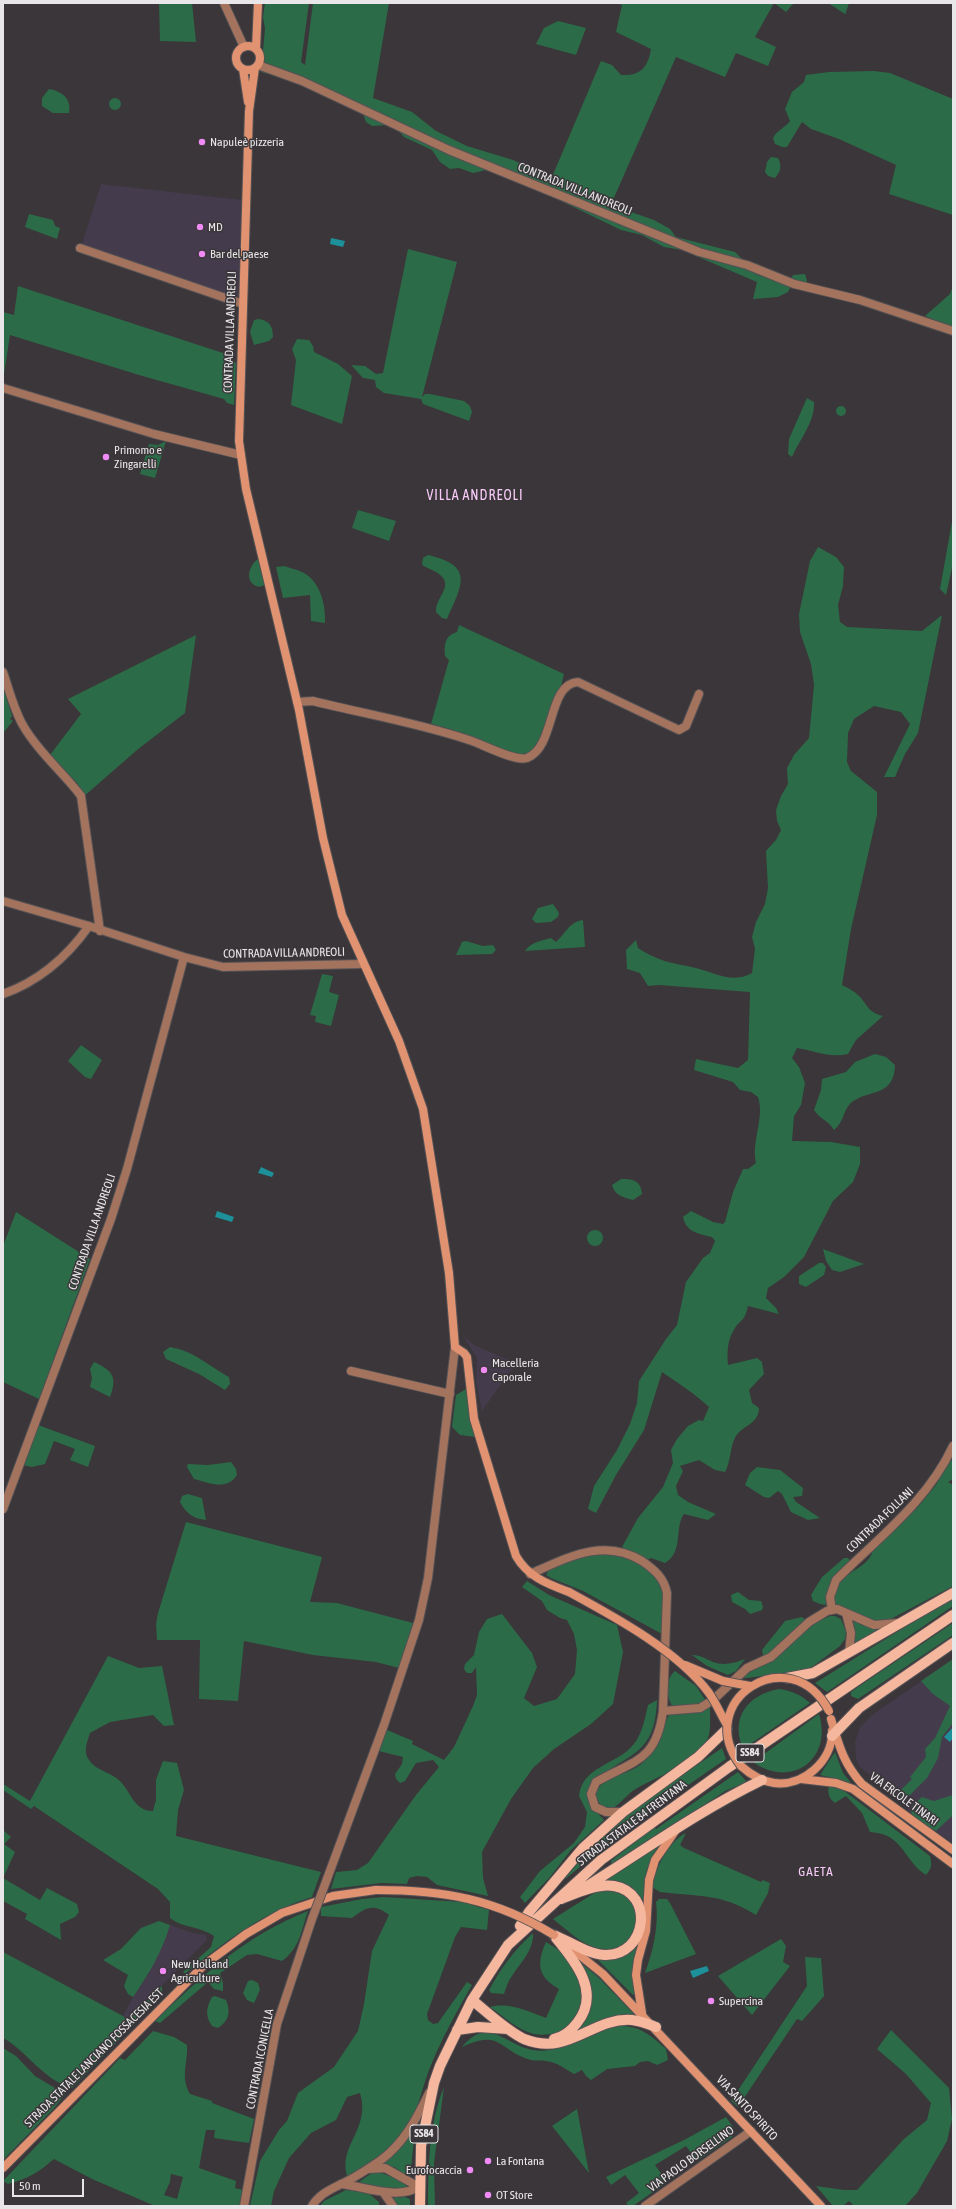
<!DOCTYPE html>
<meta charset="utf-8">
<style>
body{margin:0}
#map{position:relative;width:956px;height:2209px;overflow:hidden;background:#3a3639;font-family:"Asap Condensed",sans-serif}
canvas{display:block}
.frame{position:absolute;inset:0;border:4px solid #e8e6e8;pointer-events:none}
.scale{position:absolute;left:12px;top:2179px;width:72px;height:18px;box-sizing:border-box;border:2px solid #e8e6e8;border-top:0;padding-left:5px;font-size:12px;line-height:14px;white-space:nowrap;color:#e8e6e8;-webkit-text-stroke:3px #3a3639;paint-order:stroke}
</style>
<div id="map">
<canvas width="956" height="2209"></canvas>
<div class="frame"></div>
<div class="scale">50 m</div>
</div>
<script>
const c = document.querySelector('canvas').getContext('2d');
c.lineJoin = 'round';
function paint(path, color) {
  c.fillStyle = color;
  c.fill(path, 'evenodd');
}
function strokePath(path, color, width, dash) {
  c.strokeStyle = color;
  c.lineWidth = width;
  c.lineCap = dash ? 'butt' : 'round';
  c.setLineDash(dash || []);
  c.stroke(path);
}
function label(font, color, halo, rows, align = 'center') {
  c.font = font + ' "Asap Condensed",sans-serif';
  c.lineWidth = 3;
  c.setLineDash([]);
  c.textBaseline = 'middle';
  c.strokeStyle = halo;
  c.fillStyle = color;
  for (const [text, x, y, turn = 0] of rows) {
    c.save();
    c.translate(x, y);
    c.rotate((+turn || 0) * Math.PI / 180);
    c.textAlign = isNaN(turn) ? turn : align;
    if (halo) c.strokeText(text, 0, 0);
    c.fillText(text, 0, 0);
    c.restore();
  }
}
paint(new Path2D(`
 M101,184L242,200L238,299L81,247Z
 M462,1334L474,1345L516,1363L482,1411L476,1383L477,1358Z
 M953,1659V1843L914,1817L895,1796L859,1766L856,1759L855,1742L860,1727L872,1715Z
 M170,1925L193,1933L206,1935L207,1940L127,2021L123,2016L133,1997L149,1973Z`), '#443b4c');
paint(new Path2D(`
 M159,3H192L196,42L160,41Z
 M265,3H309L301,62L305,65L313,3H389L373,98L412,112L436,131L467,146L513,160L552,177L601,61L612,65L621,75C641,76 648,67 651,49L616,32L622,5L616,3H794L786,12L774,3L755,37L776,47L768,66L736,53L725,77L676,57L609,209L631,212L654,220L670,229L676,237L735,252L758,275L791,286L788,292L778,297L753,299L757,282L682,250L664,247L642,235L621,230L526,184L486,170L473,173L459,168L450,169L440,162L432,150L404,137L396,128L388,125L372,126L366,122L362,111L296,82L261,72L265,29L263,17Z
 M828,3H849L845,15V14Z
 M558,21L586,28L576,55L536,44L544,28Z
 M874,71L890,73L953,99V215L889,194L896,165L839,139L811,129L802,122L787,147H782L775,144L773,138C777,130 785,128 790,121L785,109L792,92L804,82L806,75L829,72Z
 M49,89C62,91 72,99 69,113H53L42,106V98Z
 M109 104a6 6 0 1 1 12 0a6 6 0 1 1-12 0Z
 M771,157L778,158C782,166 781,171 775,178L768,176L765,172L767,162Z
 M29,214L53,220L55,226L60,228L57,239L25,227Z
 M408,249L457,262L422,397L425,394H430L464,401L470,406L472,412L469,421L423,404L421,399L384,393L376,387L375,380L363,378L351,365L365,366L376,374L383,373Z
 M805,274L807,281L805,285L791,279L793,275Z
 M18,286L226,354L236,363L234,405L227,403L224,399L139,375L10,335L3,381V312L14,315Z
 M953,286V327L925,316L950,294Z
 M258,319C269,320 273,326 273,337L269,341L254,345L250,332L254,320Z
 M297,339L309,340L313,346L314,352L338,364L352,376L342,424L291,405L296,360L292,349Z
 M807,398L814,402C815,422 800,439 792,457L788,454L789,439Z
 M836 411a5 5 0 1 1 10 0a5 5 0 1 1-10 0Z
 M166,441L155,478L140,474L149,444L158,445Z
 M358,510L396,521L389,541L352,528Z
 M953,516V563L946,595L940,589Z
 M818,547L836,557L844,567L843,586L838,605L840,622L847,627L922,631L942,615L918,733L905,754L895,777H884L910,724L901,712L874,706L854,719L848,733L847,762L851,771L877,792V815L851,929L842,985C848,988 854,991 859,996C869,1006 867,1012 883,1016L856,1040L848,1054C829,1058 815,1051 797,1048L792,1058L799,1067L805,1083L801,1105L794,1116L792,1141L831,1142L860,1147V1164L853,1182L833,1201L804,1257L784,1277L768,1288L766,1298L776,1308L779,1314L748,1306C744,1322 743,1317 735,1328C727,1340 727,1352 728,1365L757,1358L762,1362L764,1374L749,1390L752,1403L759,1408C759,1424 743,1425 736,1436C730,1445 731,1462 725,1472L715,1470L699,1460L680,1466L683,1471L676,1486L678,1495L688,1502L716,1514L708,1520L684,1514C674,1527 684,1552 665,1563L651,1558L647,1560L622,1547L638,1518L663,1487L673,1463L671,1450L677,1439L688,1426L699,1420L703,1421L709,1407C695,1394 678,1383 662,1372L644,1430L616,1475L596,1513L588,1509L594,1486L617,1450L630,1424L637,1403L639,1381L666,1339L677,1325L686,1282L703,1258L710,1253L715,1241L712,1237C699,1234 686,1232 683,1217L691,1211L713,1222L723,1224L725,1222L733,1192L743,1169H748L756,1163C751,1141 765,1118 758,1097L751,1092L740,1090L733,1082L694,1070L696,1059L738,1068L748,1060L750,992L659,985L648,986L640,973L627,969L626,950L636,940L638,948C662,963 670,962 696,968C716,973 732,984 752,973L755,949L752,937L756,922L765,904L768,888L766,851L776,840L781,830L777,821L776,810L781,796L788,784L787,768L794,755L809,738L814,685L811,664L800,632L799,614L810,561Z
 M428,555C475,566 462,585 447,619L442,618L436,612C435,597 455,586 439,574C434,570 428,569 422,565L423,558Z
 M258,559L265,585L259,587C244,583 248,566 258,559Z
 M284,566C289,568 296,569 302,572C320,580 326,605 325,623L311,621L310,595L283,598L276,567Z
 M459,625L564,674C558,702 547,728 532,752L518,755L453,730L431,724L449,660L445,656C444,645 445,635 457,632Z
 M196,635L185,713L137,750L82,798L77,783L50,755L81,714L68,699Z
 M3,687L12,716L10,719L13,721L3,733Z
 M553,904L559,913L558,917L551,922L536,923L532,919L538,908Z
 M583,920L585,947L525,951C531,942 541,941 551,938L556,942C566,933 569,922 583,920Z
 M466,941L483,946L493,945L496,950L492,954L456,955L462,942Z
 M322,974L333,976L329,992L339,995L331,1026L315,1022L316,1016L310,1015Z
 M81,1045L102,1060L91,1079L85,1077L68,1061Z
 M875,1054L886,1057L895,1065C894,1099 867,1088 850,1104C843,1111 844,1122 834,1130C829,1121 820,1119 814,1110L821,1090L822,1079L846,1072L855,1062Z
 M621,1179C634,1179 641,1181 642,1194L633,1200C623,1197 615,1196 612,1185Z
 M16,1212L90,1259L39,1399L3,1382V1246Z
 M587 1238a8 8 0 1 1 16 0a8 8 0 1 1-16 0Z
 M823,1249L864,1264L840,1272L832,1270L826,1261Z
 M819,1263H823L826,1267L824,1275L806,1287L799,1284V1276Z
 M170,1347C194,1351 209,1366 229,1377L230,1384L225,1390L199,1374L166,1359L163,1352Z
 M94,1362C112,1370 118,1377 110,1397L90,1387L92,1378L90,1369Z
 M466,1389L468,1393L476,1437L460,1435L452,1427L456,1395Z
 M38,1425L95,1446L88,1467L70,1460L75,1449L54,1441L45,1464L32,1467L23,1465Z
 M950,1460L953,1461V1479L948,1482L953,1485V1586L887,1621L878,1623L833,1606C831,1570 870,1572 873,1549L917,1508L936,1485Z
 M231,1462L236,1469L237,1475C227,1491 209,1483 194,1479L187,1467L188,1464L208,1465Z
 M757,1467L780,1470L803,1488L802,1496L793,1497L796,1502L820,1518L808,1520L791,1512L782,1494L778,1491L769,1498L764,1497L745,1485L750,1473Z
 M188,1494L202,1498L206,1520C193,1519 185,1512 180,1502L182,1496Z
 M186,1522L322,1557L310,1602L337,1603L413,1623L399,1668L376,1662L313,1655L244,1641L238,1701L199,1699L200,1640H157L156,1624L158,1613Z
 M594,1553C618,1553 655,1564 663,1591C666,1603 662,1621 662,1634L583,1591L551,1578L546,1575L550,1568Z
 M844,1558H848L851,1562L829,1597L827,1605L820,1604L813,1601L811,1595L822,1577Z
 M527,1581L549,1595L617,1625L623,1652L613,1704L591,1724L554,1749L533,1768L511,1799L482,1852L483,1878L488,1896L437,1885L427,1877L417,1876L409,1878L407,1884L381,1883L331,1889L336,1872L357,1870L368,1863L416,1795L439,1767L433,1760L416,1763L405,1781L400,1783L396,1779L395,1774L402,1764L403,1757L379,1751L387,1730L413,1741L412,1744L444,1760L454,1747L473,1706L477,1695L476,1667L472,1673H467L464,1669L465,1664L474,1655L479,1632L487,1619L502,1614L532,1653L537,1667L524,1698L534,1706L557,1699L575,1674L577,1650L574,1634L567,1620L560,1618L547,1610L542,1601L522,1587Z
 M738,1592L749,1600L761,1601L763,1607L762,1610L750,1614L745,1609L732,1602L731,1595Z
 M953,1597V1606L827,1692L815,1683Z
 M830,1616H835L841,1619L846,1632L845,1639L840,1646L808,1670L739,1679C748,1671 759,1669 768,1662C789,1646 805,1626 830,1616Z
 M802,1617L806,1621L768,1656L763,1655L762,1650L785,1621Z
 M855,1622L882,1631L853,1647L855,1633L852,1623Z
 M953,1623V1635L858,1699L851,1696V1692L858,1687Z
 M692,1655C701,1655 706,1659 713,1662C723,1666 735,1663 745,1659L736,1671L728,1675L707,1666Z
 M108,1656L139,1668L162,1666L174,1725L164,1726L153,1715L110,1722L90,1733C87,1742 83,1752 89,1760C96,1771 111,1772 120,1781C131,1792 134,1811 153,1811L156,1800V1780L163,1761L177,1763L184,1790L178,1810L176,1836L321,1872L312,1897C263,1912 224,1942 185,1974L183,1972L211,1947L214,1936C200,1926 182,1928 170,1918V1902L158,1889L34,1806L31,1809L3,1790V1784L30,1801Z
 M953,1659V1723L942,1737L938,1758L927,1778L910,1795L902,1800L895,1796L912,1779L910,1777L926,1757L925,1749L935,1738L950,1706L933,1694L921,1681Z
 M675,1671L696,1686L706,1701L697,1705L673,1707C666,1697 665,1679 675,1671Z
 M779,1689C792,1691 800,1694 810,1703L743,1749C730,1718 747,1695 779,1689Z
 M657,1700C655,1762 622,1751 590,1787L594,1809L604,1820L571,1850L550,1877L525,1903L520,1897L540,1871L574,1843L585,1827L587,1812L579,1796C582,1766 618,1764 633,1745C642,1735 645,1718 648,1705Z
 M710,1707C710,1716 711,1726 709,1735C701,1763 656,1776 634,1790C625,1796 618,1808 607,1810L601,1806L596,1796C598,1777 623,1776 637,1767C656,1755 659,1734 669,1715Z
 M819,1714C833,1760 791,1789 753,1762Z
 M722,1748L726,1759L646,1814L564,1880C605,1824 666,1787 722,1748Z
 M835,1752L843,1773L852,1784L841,1780L820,1775Z
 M738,1772L747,1782L725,1791L614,1865L611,1864V1861L654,1827L656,1829Z
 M829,1785L836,1786L847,1793L930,1856C932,1865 932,1868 926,1875C902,1859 904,1834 870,1832L862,1813L846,1796L835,1803C829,1799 827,1792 829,1785Z
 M953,1795V1815L936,1831L914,1817L911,1812L912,1806L922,1797L934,1801Z
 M3,1830L11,1837L4,1844L15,1852L3,1878L40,1900L47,1888L77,1904L79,1912L75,1917L60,1924L61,1940L25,1919L27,1914L3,1901Z
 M686,1833L680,1845L684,1848L761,1882L763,1880L770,1883L768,1893L756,1915C722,1893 698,1897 660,1892L652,1887C656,1867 668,1842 686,1833Z
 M658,1846L647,1869L643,1899L641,1900C631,1886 623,1881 606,1882L614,1874Z
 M609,1889C656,1900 636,1956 600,1949C582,1945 567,1930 553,1919L596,1892Z
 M383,1897L462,1902L489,1910L487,1930L461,1927L455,1937L427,2014L428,2020L433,2024L438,2023L467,1982L472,1985C456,2013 441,2040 429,2070C423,2086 419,2105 411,2121C397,2146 371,2163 347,2176C338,2145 371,2129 360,2093L347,2097L336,2120L311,2133L289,2158L274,2191L271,2206H250L260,2161L279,2130L287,2121L298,2093L334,2067L358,2031L364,2004L372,1951L389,1915C374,1903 366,1907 352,1918L321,1916V1907L362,1899Z
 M659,1899H667L670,1903L696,1954L645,1973C653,1951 659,1926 656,1902Z
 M308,1911C301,1931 300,1948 282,1961L257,1954L247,1955L220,1973L223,1983V1991L214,1989L208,1982L160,2023L155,2021C203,1975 245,1936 308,1911Z
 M159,1921L170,1925C162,1952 149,1974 133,1997L128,1994L124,1986L128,1975L103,1960L121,1949L141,1928Z
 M533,1933C534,1950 521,1962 512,1976C508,1981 506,1988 504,1994L491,1993L489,1990C501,1968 514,1950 533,1933Z
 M781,1939L786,1946L783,1962L790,1966L752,2015L718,1976Z
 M546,1942C554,1947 563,1952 568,1959C575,1970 586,1989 583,2002C579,2025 557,2038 534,2034C519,2031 503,2016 490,2007C510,2002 527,2011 546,2018L559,1989C538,1977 536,1964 546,1942Z
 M639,1942L632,1976L635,1994L633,1995L592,1954L594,1955Z
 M3,1952L123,2016L127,2021L162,1986V1995L80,2080L72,2088C43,2080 27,2051 3,2038Z
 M805,1957L821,1958L824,1996L802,2021L797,2019L738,2107L731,2101L807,1986Z
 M581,1963L599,1978L634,2014L604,2019L574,2032C579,2026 584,2021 588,2014C596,2000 586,1977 581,1963Z
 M252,1980L258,1983L260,1990L254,2003L247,2000L243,1993L248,1981Z
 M215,1996L226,2000C231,2012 229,2021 218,2028L212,2026C205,2016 206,2008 212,1997Z
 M618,2026C641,2026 649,2034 666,2049L668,2060L657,2065L648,2061L640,2062L635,2066L607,2069L591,2080L586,2076L582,2070L574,2074C565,2069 557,2062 546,2061C541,2060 536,2061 531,2060C499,2051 501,2028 462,2047C488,2015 505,2045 533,2050C558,2054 575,2039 597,2031C603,2028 611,2027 618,2026Z
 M891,2030L949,2088L952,2119L947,2141L917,2193L905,2206H854L849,2201L843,2206H833L816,2186L844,2190H857L904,2139L927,2120L931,2103L906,2074L877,2049Z
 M153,2031L174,2037L187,2045C188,2064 180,2077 190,2094L212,2101V2103L254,2119L249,2143L214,2138L215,2130H206L199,2168L236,2181L235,2188L243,2190L239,2206H155L92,2179L54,2159C39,2172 28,2179 8,2184L3,2181L120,2058L125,2060ZM171,2174L183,2177L177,2199L164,2195L170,2182Z
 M3,2048L16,2056L35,2076L65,2094L55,2107L3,2160Z
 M444,2087L434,2163L435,2206H428C428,2167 429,2123 444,2087Z
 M577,2109L589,2173L552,2126Z
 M726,2117L733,2127L732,2137L697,2161L686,2146L655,2165L667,2182L633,2206H629L626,2203L639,2193L625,2175L611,2185L606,2177L684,2140Z
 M413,2130L415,2131L410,2178L394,2167L383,2164Z
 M379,2172L402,2181L408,2188C395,2195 372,2185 359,2182L372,2173Z
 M346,2190L368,2193L379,2202V2206H320L324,2201Z
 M405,2197L410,2199V2206H396L391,2198Z`), '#2c6b48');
paint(new Path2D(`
 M331,238L345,241L343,247L330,244Z
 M261,1167L274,1173L272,1177L258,1173Z
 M217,1211L234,1217L232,1222L215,1217Z
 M953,1727V1738L950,1742L944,1737Z
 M707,1966L709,1971L693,1978L690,1971Z`), '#1d9099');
const street = new Path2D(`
 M224,3L244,47
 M258,65L302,81L449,150L699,252L747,265L794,284L860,300L953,331
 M80,248L243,304
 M3,388L154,434L241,455
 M3,672C9,689 14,711 24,727C39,753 63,772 81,796L100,931
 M297,702L313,701C365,714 419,723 469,740C482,744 515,762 527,758C556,747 547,684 578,682L679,730L686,726L699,694
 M3,901L89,926L184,957L223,967L363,964
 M3,994C40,981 67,957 89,926
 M351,1371L450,1394
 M3,1509L111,1219L127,1169L184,957
 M530,1574C567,1558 603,1537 642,1561C655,1570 664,1578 667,1593L663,1711C656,1762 634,1760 596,1782L591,1794L595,1807L606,1812H623
 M832,1610L830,1597L836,1580C878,1538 927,1502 953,1446
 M846,1613L851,1633L849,1653
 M663,1711L700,1708L713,1700L747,1668L771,1657L809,1622L827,1611L837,1609L874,1625L898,1623
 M327,1879L384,1725L419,1620L428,1578L455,1347
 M341,2184C367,2187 396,2200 419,2187L385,2168L368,2169
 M383,2192L393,2206
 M244,2206L277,2024L312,1919
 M312,2206C319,2194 330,2190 341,2184C355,2178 369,2168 381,2160C404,2143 417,2118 429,2093
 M645,2206L751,2131`);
const secondary = new Path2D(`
 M236 58a12 12 0 1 1 24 0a12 12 0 1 1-24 0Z
 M256,49L258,3
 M255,68L249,111L239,441L246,489L299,710L323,838L342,915L399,1041L423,1109L449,1273L455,1347L464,1353L467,1357L474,1419L516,1556C528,1577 548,1584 569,1592
 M243,69L248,102
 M831,1719C839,1745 843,1763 862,1784L953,1850
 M741,1766C751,1775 761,1781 774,1783C803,1787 833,1761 832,1731
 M801,1779L836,1783L853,1789L953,1864
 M567,1945L603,1974L821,2206
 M642,2013L636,1975L638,1960L646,1931L649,1880L655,1860L676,1830
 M3,2168L204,1965L246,1934L282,1913L333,1896L376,1890`);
const primary = new Path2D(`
 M787,1678L813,1673L953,1593
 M832,1736L859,1708L953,1643
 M584,1888C643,1851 700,1810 762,1780
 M520,1926L529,1912L583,1848L623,1812L698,1757L727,1729
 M554,1935C570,1942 588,1954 605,1955C647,1956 655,1893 614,1886C598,1883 576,1893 561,1899
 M472,2000C487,2012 507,2031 524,2039C569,2057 592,2017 632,2020C641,2021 648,2024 656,2027
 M457,2030L478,2027L508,2029
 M554,2039C563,2037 571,2031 577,2023C601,1993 576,1962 556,1938
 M420,2206L421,2146L434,2083L440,2066L472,2000L508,1945L601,1860L729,1767L953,1615`);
strokePath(street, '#565255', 10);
strokePath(secondary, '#565255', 10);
strokePath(primary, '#565255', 12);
strokePath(street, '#a4735e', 8);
strokePath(secondary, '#e19371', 8);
strokePath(primary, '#f5b89e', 10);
const streetBridge = new Path2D(`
 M312,1919L327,1879`);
const secondaryBridge = new Path2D(`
 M569,1592C615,1617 678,1651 709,1693C716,1703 721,1715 727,1725
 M685,1665L723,1681L750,1686
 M741,1766C691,1701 790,1637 829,1711
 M376,1890C444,1890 495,1899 554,1935`);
strokePath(streetBridge, '#565255', 10, []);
strokePath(secondaryBridge, '#565255', 10, []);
strokePath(streetBridge, '#a4735e', 8);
strokePath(secondaryBridge, '#e19371', 8);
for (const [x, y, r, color] of [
 [202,142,4,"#f08bf5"],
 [200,227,4,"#f08bf5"],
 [202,254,4,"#f08bf5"],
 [106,457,4,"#f08bf5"],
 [484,1370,4,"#f08bf5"],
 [163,1971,4,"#f08bf5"],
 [711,2001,4,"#f08bf5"],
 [488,2161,4,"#f08bf5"],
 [470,2170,4,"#f08bf5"],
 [488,2195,4,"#f08bf5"]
]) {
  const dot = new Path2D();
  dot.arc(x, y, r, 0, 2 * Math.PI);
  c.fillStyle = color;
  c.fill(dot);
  strokePath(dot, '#3a3639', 1.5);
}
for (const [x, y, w] of [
 [750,1753,28],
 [424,2134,28]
]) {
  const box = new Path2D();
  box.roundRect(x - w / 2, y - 9, w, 18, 3);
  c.fillStyle = '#3a3639';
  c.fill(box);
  strokePath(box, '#e8e6e8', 1);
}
label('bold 11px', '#e8e6e8', null, [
 ["SS84",750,1753],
 ["SS84",424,2134]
]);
label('12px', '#e8e6e8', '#3a3639', [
 ["Napuleè pizzeria",210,142],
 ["MD",208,227],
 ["Bar del paese",210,254],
 ["Primomo e",114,450],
 ["Zingarelli",114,464],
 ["Macelleria",492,1363],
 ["Caporale",492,1377],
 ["New Holland",171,1964],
 ["Agriculture",171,1978],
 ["Supercina",719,2001],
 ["La Fontana",496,2161],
 ["Eurofocaccia",462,2170,"right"],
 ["OT Store",496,2195]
], 'left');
label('12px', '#e8e6e8', '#3a3639', [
 ["CONTRADA VILLA ANDREOLI",575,189,22],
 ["CONTRADA VILLA ANDREOLI",230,332,-88],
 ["CONTRADA VILLA ANDREOLI",284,953,-1],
 ["CONTRADA VILLA ANDREOLI",92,1232,-71],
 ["CONTRADA FOLLANI",880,1520,-44],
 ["VIA ERCOLE TINARI",904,1799,36],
 ["STRADA STATALE 84 FRENTANA",632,1823,-37],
 ["STRADA STATALE LANCIANO FOSSACESIA EST",94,2058,-45],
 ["CONTRADA ICONICELLA",260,2059,-79],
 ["VIA SANTO SPIRITO",747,2108,47],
 ["VIA PAOLO BORSELLINO",691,2159,-36]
]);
c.letterSpacing = '1px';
label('13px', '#f7caf8', '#3a3639', [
 ["GAETA",816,1872]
]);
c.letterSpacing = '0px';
c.letterSpacing = '1px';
label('14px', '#f7caf8', '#3a3639', [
 ["VILLA ANDREOLI",475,496]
]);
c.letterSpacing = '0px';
</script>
